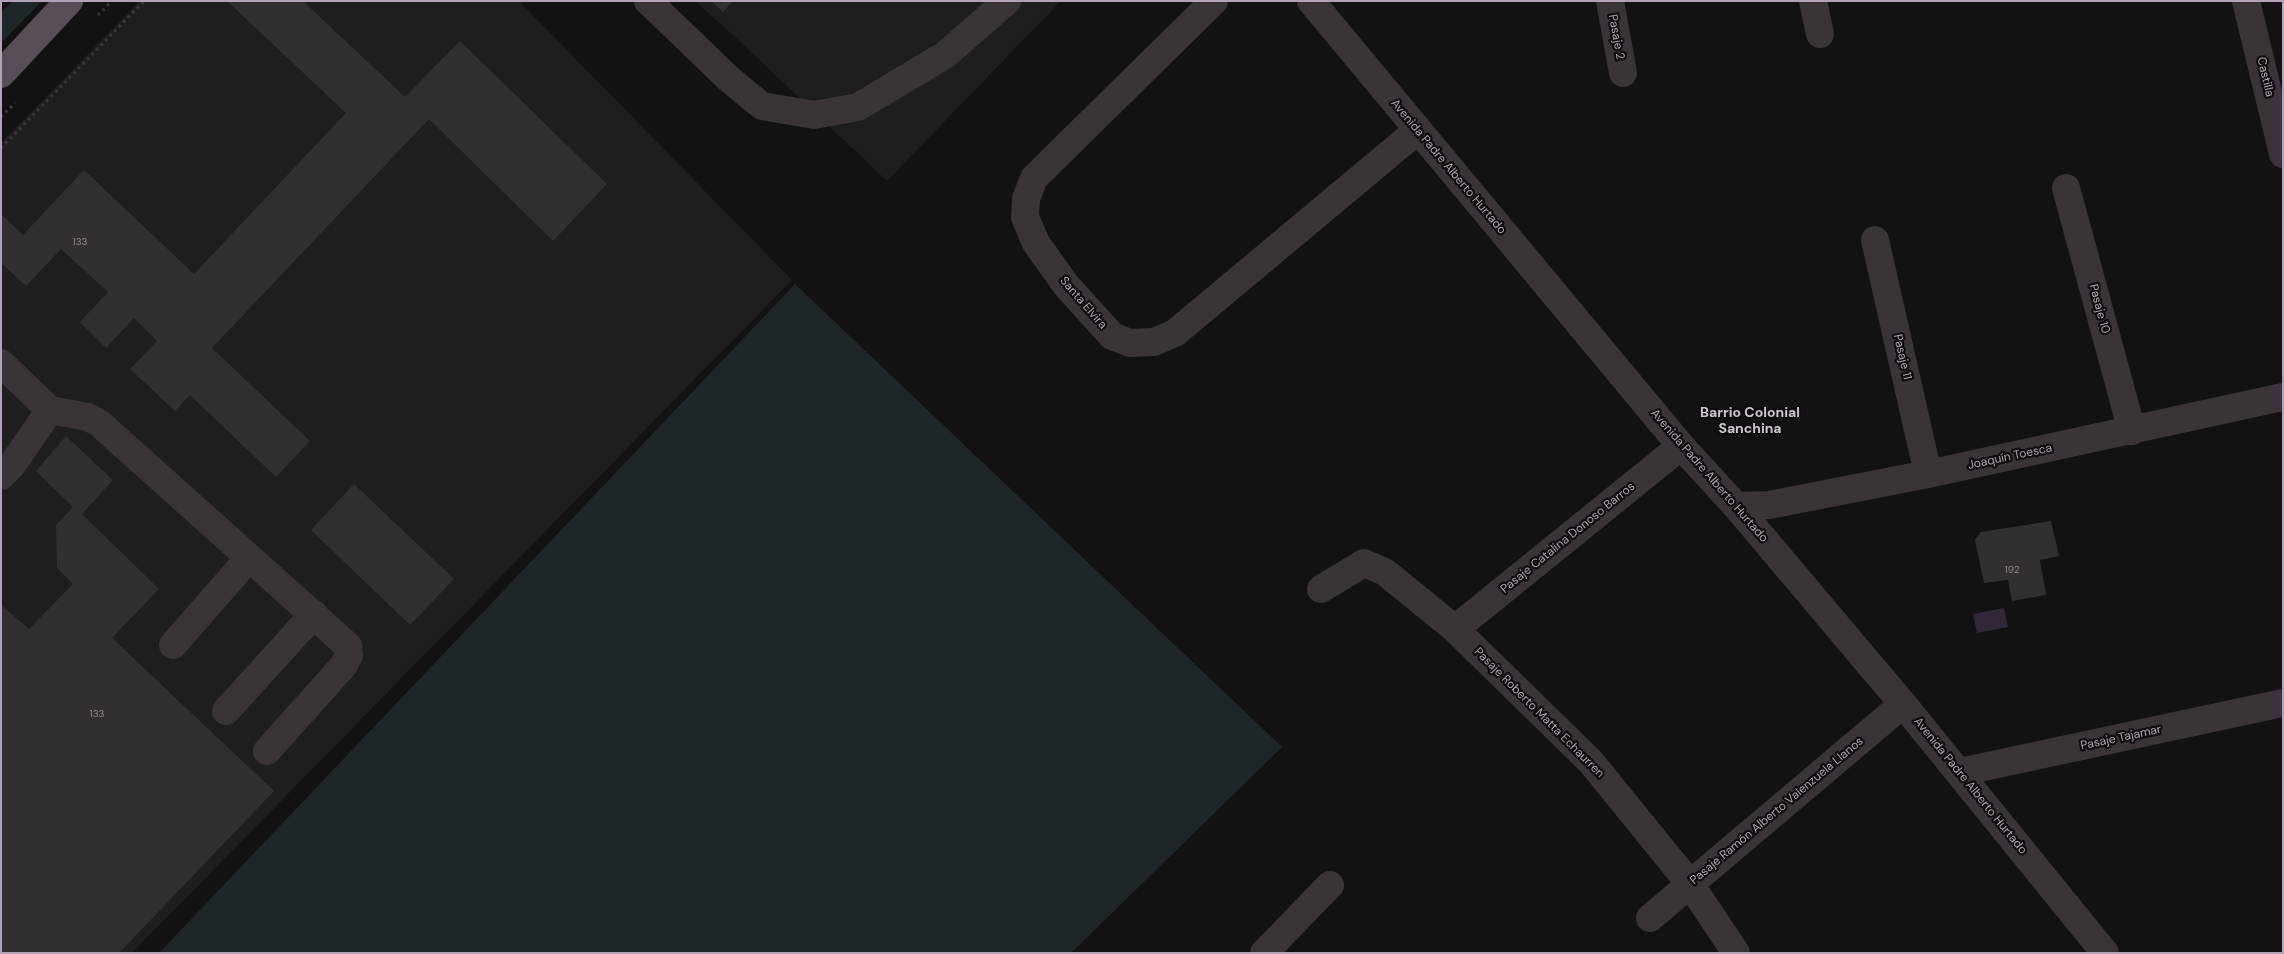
<!DOCTYPE html>
<meta charset="utf-8">
<style>
body{margin:0}
#map{position:relative;width:2284px;height:954px;overflow:hidden;background:#131113;font-family:"DM Sans",sans-serif}
canvas{display:block}
.frame{position:absolute;inset:0;border:2px solid #b2a2b5;pointer-events:none}
</style>
<div id="map">
<canvas width="2284" height="954"></canvas>
<div class="frame"></div>
</div>
<script>
const c = document.querySelector('canvas').getContext('2d');
c.lineJoin = 'round';
function paint(path, color) {
  c.fillStyle = color;
  c.fill(path, 'evenodd');
}
function strokePath(path, color, width, dash) {
  c.strokeStyle = color;
  c.lineWidth = width;
  c.lineCap = dash ? 'butt' : 'round';
  c.setLineDash(dash || []);
  c.stroke(path);
}
function label(font, color, halo, rows, align = 'center') {
  c.font = font + ' "DM Sans",sans-serif';
  c.lineWidth = 4.5;
  c.setLineDash([]);
  c.textBaseline = 'middle';
  c.strokeStyle = halo;
  c.fillStyle = color;
  for (const [text, x, y, turn = 0] of rows) {
    c.save();
    c.translate(x, y);
    c.rotate((+turn || 0) * Math.PI / 180);
    c.textAlign = isNaN(turn) ? turn : align;
    if (halo) c.strokeText(text, 0, 0);
    c.fillText(text, 0, 0);
    c.restore();
  }
}
paint(new Path2D(`
 M140,1H519L792,280L132,953H1V143Z
 M695,1H1061L887,181L733,35Z`), '#201d20');
paint(new Path2D(`
 M13,1H42L1,43V12Z
 M795,284L1282,747L1071,953H159Z`), '#1f2629');
paint(new Path2D(`
 M2004,608L2008,627L1977,633L1973,614Z`), '#312737');
paint(new Path2D(`
 M227,1H303L405,97L460,41L607,184L553,241L429,119L212,348L310,441L276,477L190,395L175,411L130,369L157,341L134,318L106,348L80,322L108,292L61,249L26,286L1,263V214L23,235L84,170L194,274L346,113Z
 M711,1H733L723,12Z
 M66,436L113,480L82,514L159,589L112,638L274,791L119,953H1V605L29,629L73,584L57,568L56,525L73,507L36,471Z
 M354,484L454,579L410,625L311,530Z
 M2051,521L2059,556L2040,560L2046,595L2012,601L2008,580L1984,583L1975,540L1981,532Z`), '#322e32');
strokePath(new Path2D(`
 M98,15L112,1
 M1,117L15,103
 M1,148L144,1`), '#3f383f', 3, [2.5, 4]);
strokePath(new Path2D(`
 M648,1L729,79L762,106L814,115L858,107L945,55L1007,1
 M1214,1L1034,178L1026,199L1025,217L1036,243L1066,285L1112,336L1130,343L1154,342L1175,333L1418,130
 M1311,1L1681,446L1736,506L1903,704L2105,953
 M1610,1L1623,73
 M1813,1L1820,34
 M2246,1L2283,154
 M2066,188L2132,431
 M1875,240L1928,474
 M1,363L50,410L88,417L99,423L348,646L349,655L344,665L267,751
 M1,476L12,465L50,410
 M1736,506L1769,505L1928,474L2283,397
 M1321,589L1364,563L1385,572L1455,629L1591,762L1690,884L1736,953
 M1455,629L1681,446
 M173,645L249,558
 M226,711L314,614
 M1960,772L2283,703
 M1650,918L1903,704
 M1264,953L1330,885`), '#3a343a', 28);
strokePath(new Path2D(`
 M1,74L69,1`), '#574e58', 28);
label('10px', '#928594', null, [
 ["133",80,242],
 ["192",2012,570],
 ["133",97,714]
]);
label('12px', '#b2a2b5', '#0e0c0e', [
 ["Pasaje 2",1616,37,80],
 ["Castilla",2265,77,77],
 ["Avenida Padre Alberto Hurtado",1448,167,50],
 ["Santa Elvira",1083,303,49],
 ["Pasaje 10",2099,309,75],
 ["Pasaje 11",1902,357,77],
 ["Joaquín Toesca",2010,457,-12],
 ["Avenida Padre Alberto Hurtado",1709,476,49],
 ["Pasaje Catalina Donoso Barros",1568,538,-39],
 ["Pasaje Roberto Matta Echaurren",1539,713,45],
 ["Pasaje Tajamar",2121,738,-12],
 ["Avenida Padre Alberto Hurtado",1970,786,51],
 ["Pasaje Ramón Alberto Valenzuela Llanos",1777,811,-40]
]);
label('bold 14px', '#cfc3d1', '#0e0c0e', [
 ["Barrio Colonial",1750,413],
 ["Sanchina",1750,429]
]);
</script>
